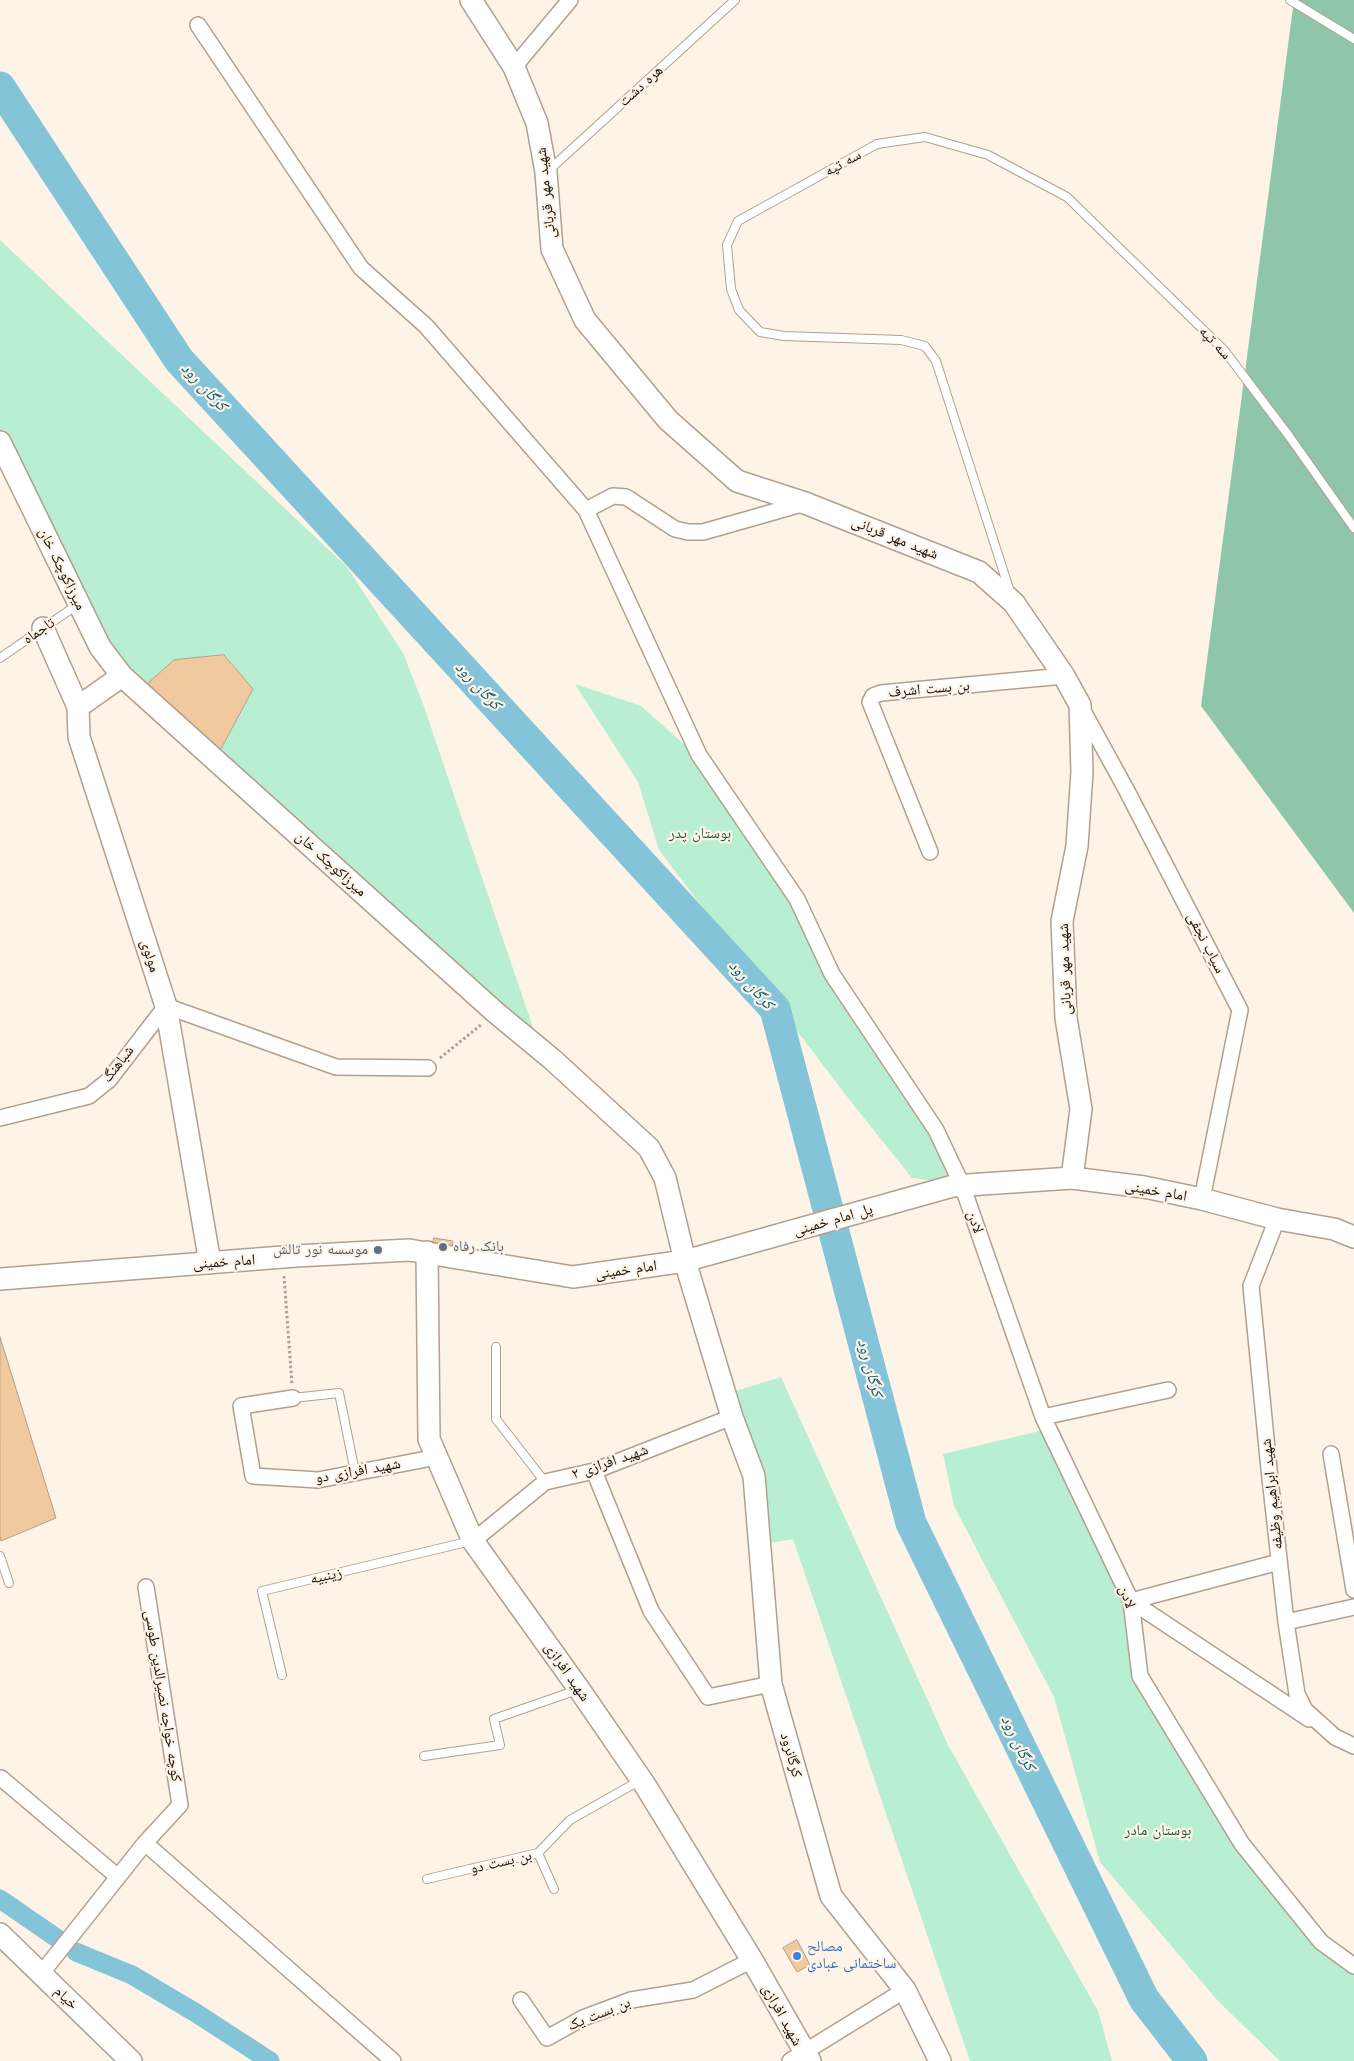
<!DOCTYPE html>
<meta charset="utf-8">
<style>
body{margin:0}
canvas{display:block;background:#fef3e7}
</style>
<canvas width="1354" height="2061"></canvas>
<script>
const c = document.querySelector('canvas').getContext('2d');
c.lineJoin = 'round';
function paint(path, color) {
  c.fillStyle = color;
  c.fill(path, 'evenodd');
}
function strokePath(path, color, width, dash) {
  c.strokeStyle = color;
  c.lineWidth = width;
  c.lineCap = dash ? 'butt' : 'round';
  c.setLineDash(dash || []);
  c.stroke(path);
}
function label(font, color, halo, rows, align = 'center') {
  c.font = font + ' "Work Sans","Noto Naskh Arabic",sans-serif';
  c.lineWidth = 4.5;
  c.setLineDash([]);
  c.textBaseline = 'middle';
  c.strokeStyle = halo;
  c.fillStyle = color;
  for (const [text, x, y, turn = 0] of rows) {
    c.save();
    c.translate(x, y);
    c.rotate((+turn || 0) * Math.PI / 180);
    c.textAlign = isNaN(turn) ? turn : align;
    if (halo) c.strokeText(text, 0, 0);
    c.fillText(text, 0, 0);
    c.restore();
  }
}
paint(new Path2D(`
 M0,240L347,567L403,653L422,701L541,1051L215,760L253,689L225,655L174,660L139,691L122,676L0,440Z
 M575,684L641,706L696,755L797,899L962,1185L912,1178L852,1103L659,850L638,782Z
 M781,1377L948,1745L1098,2011L1112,2061H970L793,1539L759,1545L729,1393Z
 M1048,1429L1131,1601L1140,1676L1242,1845L1321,1942L1354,1966V2061H1280L1218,2001L1100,1862L1054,1697L954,1506L943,1454Z`), '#b8eed1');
paint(new Path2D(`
 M1294,0H1354V913L1201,706Z`), '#8fc6a9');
strokePath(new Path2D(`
 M0,1899L58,1939
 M76,1952L132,1975L196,2013L270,2061`), '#84c4d9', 19);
strokePath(new Path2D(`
 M0,87L179,360L775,1009L911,1523L1144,1999L1192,2061`), '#84c4d9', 31);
const building = new Path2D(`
 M224,655L253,689L215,760L139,691L174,660Z
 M434,1238L453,1241L451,1255L432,1252Z
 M0,1337L56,1518L1,1541L0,1537Z
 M797,1940L810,1965L797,1972L783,1948Z`);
paint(building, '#f0c99e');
strokePath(building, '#b09f8d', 1);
const lane = new Path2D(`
 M1290,0L1354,39
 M548,171L735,0
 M1010,592L936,361L925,346L901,340L784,336L760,332L739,310L731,289L727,245L738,221L877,144L925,137L988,155L1067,197L1224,350L1289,436L1354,528
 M0,658L77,605
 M496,1347V1419L545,1482
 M293,1398L339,1393L355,1472
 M0,1556L9,1583
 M282,1675L262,1591L471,1541
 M424,1756L500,1745L494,1719L577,1690
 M538,1853L554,1889
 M427,1879L538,1853L570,1820L639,1781`);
const street = new Path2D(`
 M198,25L361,268L426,326L586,510L699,755L797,899L832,974L936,1130L962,1185L1043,1417L1131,1601L1140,1676L1242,1844L1321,1942L1354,1966
 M514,67L570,0
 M586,510L613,496L626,497L675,529L688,532H703L805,503
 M1082,709L1127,791L1240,1010L1202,1199
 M930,852L870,702L873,696L881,693L1064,676
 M0,1118L89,1096L109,1080L166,1006L336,1067L428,1068
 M1277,1219L1251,1286L1269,1469L1286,1622L1297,1694L1305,1710L1335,1737L1354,1746
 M293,1398L241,1406L253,1476L318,1480L437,1457
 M1043,1417L1168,1390
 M1331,1454L1354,1590
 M594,1471L651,1611L708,1697L771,1684
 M473,1541L545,1482L594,1471L732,1417
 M1131,1601L1309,1719
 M1131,1601L1279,1562
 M1286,1622L1354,1607
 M1,1778L118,1877
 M145,1843L393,2061
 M41,1974L145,1843L180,1805L146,1587
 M521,2000L547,2038L583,2018L631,2000L693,1990L752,1960
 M790,2061L905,1990`);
const secondary = new Path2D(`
 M471,0L514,67L537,123L546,172L552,249L585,320L668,420L737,481L805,503L979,572L1014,603L1064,676L1080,705L1082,772L1077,846L1062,921L1066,1018L1081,1109L1072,1178
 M0,442L100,647L122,676L495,1012L553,1060L649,1148L665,1178L685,1261L732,1417L754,1476L771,1684L831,1896L905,1990L940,2061
 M43,628L78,707
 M122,676L78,707L79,737L166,1006L210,1263
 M427,1252L429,1439L473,1541L579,1689L645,1785L752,1960L810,2061
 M0,1279L296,1256L409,1250L573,1277L685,1261L953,1186L1072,1178L1144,1187L1202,1199L1277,1219L1334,1229L1354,1237
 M0,1934L131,2061`);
strokePath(lane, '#b1a08e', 10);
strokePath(street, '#b1a08e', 18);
strokePath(secondary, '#b1a08e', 24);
strokePath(new Path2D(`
 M440,1058L482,1024
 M284,1276L292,1384`), '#aba298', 3, [2.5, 2.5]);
strokePath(lane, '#fff', 8);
strokePath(street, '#fff', 15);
strokePath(secondary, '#fff', 21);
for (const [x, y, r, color] of [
 [443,1247,5,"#5c6f8a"],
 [378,1250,5,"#5c6f8a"],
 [797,1956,5,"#3f7fe0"]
]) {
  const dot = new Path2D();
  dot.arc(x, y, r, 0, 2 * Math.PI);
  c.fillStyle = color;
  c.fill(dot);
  strokePath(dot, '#fef3e7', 2);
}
label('15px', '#150f09', '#fef3e7', [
 ["هره دشت",641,86,-42],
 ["سه تپه",843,163,-29],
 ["شهید مهر قربانی",546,193,-96],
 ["سه تپه",1215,343,47],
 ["شهید مهر قربانی",895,538,22],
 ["میرزاکوچک خان",62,569,64],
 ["تاجماه",39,631,-34],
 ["بن بست اشرف",929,689,-5],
 ["میرزاکوچک خان",331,864,42],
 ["سیاب نجفی",1206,943,63],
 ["مولوی",150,956,72],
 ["شهید مهر قربانی",1065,969,-92],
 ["شباهنگ",118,1064,-52],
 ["امام خمینی",1156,1191,10],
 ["پل امام خمینی",833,1220,-16],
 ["لادن",975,1222,71],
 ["امام خمینی",224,1262,-4],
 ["امام خمینی",626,1270,-8],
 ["شهید افرازی ۲",610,1462,-19],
 ["شهید افرازی دو",358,1471,-10],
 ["شهید ابراهیم وظیفه",1272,1494,-96],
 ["زینبیه",326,1576,-13],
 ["لادن",1127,1597,71],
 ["شهید افرازی",567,1672,55],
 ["کوچه خواجه نصیرالدین طوسی",163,1696,81],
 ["کرگانرود",791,1755,74],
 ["بن بست دو",501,1862,-13],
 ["خیام",66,1998,44],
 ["بن بست یک",599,2014,-22],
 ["شهید افرازی",782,2015,61]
]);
label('15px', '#195b3e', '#fef3e7', [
 ["بوستان پدر",700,834],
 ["بوستان مادر",1158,1831]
]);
label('15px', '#4e5e75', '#fef3e7', [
 ["بانک رفاه",453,1247],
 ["موسسه نور تالش",368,1250,"right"]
], 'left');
label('15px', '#366cbe', '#fef3e7', [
 ["مصالح",807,1947],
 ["ساختمانی عبادی",807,1964]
], 'left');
label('italic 16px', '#005c71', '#fef3e7', [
 ["کرگان رود",204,387,47],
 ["کرگان رود",478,686,47],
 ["کرگان رود",751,985,49],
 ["کرگان رود",870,1368,75],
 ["کرگان رود",1018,1743,64]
]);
</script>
